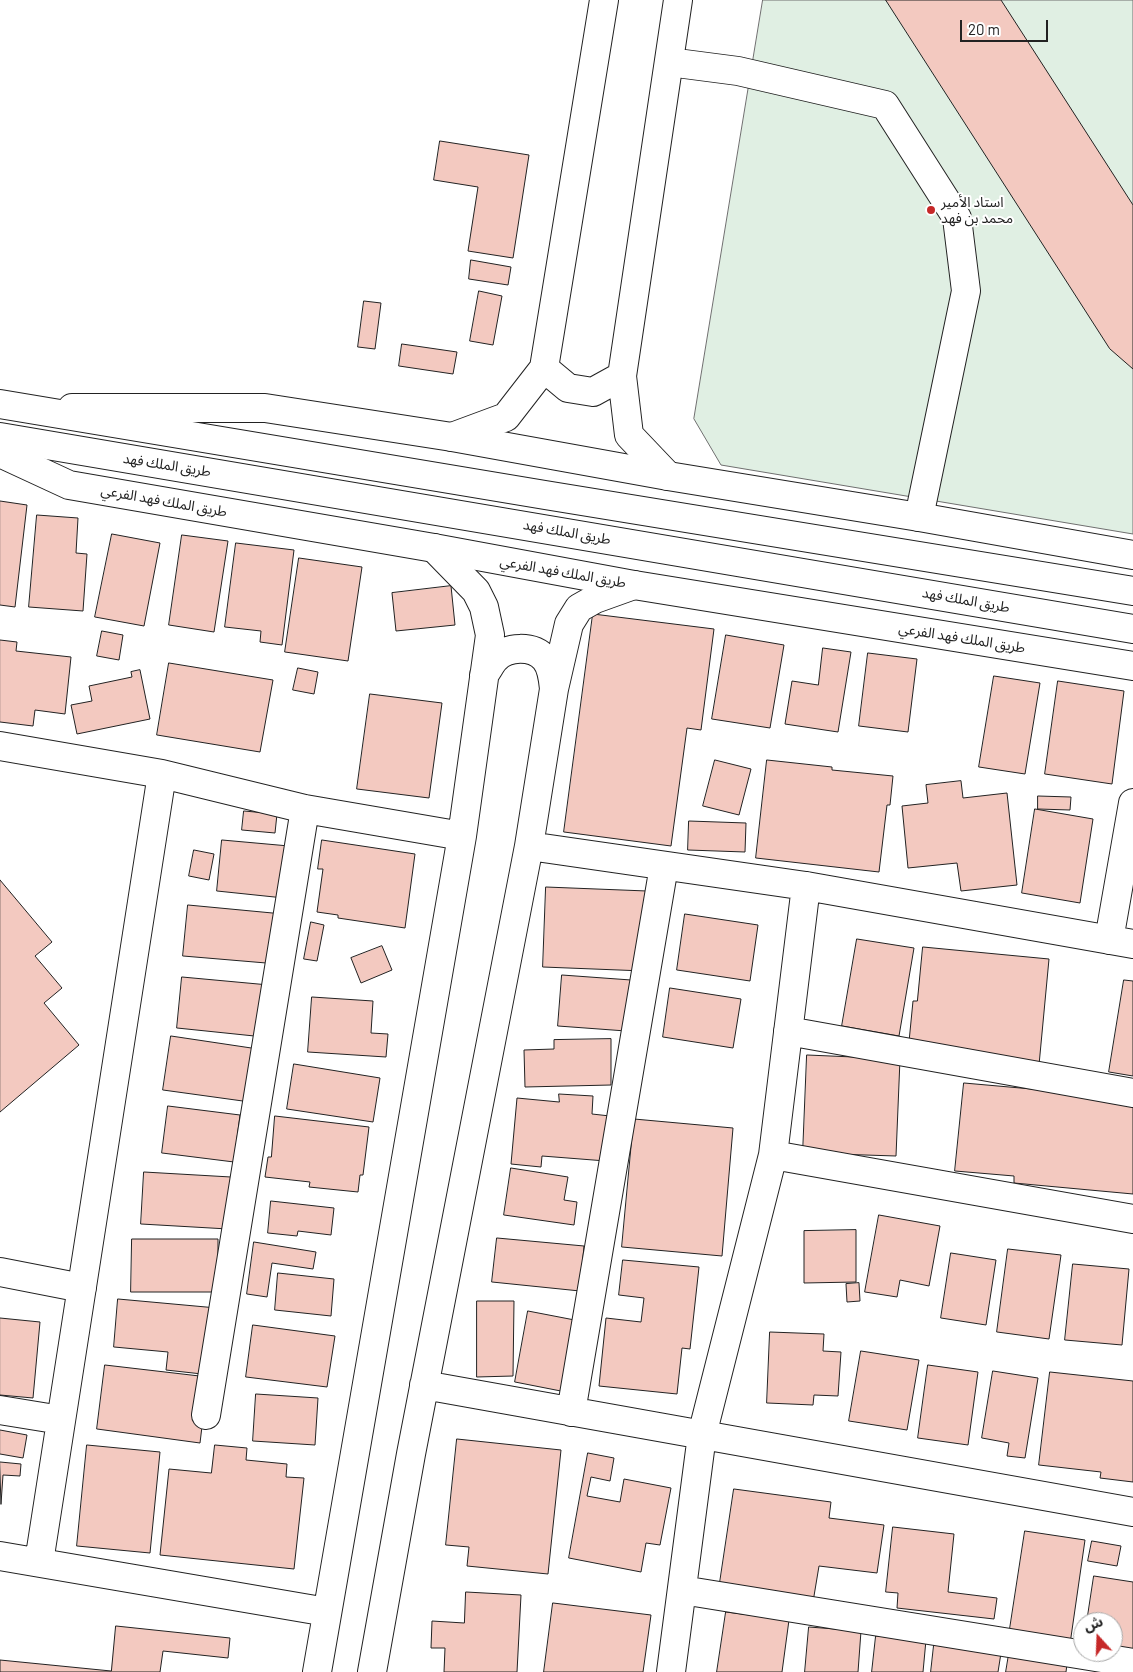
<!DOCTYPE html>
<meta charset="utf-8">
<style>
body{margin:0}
#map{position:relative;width:1133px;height:1672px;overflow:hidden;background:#fff;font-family:Barlow,"Noto Sans Arabic",sans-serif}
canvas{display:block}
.north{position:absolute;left:1073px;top:1612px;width:50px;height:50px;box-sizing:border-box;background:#fff;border:1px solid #a7a7a7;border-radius:50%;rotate:340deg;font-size:14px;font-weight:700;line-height:20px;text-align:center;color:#222}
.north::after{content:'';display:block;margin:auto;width:18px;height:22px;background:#c62828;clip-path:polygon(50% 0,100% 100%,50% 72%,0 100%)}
.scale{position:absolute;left:960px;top:20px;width:88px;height:22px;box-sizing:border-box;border:2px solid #222;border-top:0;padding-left:6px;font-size:15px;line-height:18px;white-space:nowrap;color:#222;-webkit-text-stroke:4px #fff;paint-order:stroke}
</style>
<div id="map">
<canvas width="1133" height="1672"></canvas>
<div class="north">ش</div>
<div class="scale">20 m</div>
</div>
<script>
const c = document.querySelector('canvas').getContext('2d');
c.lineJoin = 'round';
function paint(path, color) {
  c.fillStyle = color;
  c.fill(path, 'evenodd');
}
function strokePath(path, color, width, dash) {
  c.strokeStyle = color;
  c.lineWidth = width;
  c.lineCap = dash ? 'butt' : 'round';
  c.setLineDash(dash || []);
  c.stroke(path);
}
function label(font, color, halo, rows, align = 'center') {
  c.font = font + ' Barlow,"Noto Sans Arabic",sans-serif';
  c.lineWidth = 4;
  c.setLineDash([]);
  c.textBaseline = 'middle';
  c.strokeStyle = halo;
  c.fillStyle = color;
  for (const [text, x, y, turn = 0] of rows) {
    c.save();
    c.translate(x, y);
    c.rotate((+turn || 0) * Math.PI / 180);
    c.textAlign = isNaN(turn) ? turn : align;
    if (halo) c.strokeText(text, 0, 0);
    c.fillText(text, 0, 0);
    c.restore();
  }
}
const green = new Path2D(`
 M763,0H1133V534L721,465L694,419Z`);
paint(green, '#e0efe3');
strokePath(green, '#6f6f6f', 1);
const building = new Path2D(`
 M886,0H1001L1133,205V369L1110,349Z
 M440,141L529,155L513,258L468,251L478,187L434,180Z
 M471,260L511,267L508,285L469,279Z
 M479,291L502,296L493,345L470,341Z
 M364,301L381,303L375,349L358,347Z
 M402,344L457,352L453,374L399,366Z
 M0,501L27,505L15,607L0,605Z
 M37,515L78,518L76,553L87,554L83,611L29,607Z
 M112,534L160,543L144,626L95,617Z
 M182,535L228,541L214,632L169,625Z
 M236,543L294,550L282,645L260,642L261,631L225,627Z
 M299,558L362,567L348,661L285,652Z
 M451,586L455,625L396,631L392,593Z
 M593,614L714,629L701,730L687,728L671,846L564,832Z
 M102,631L123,635L119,660L97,656Z
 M726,635L784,645L770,728L712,719Z
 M0,640L17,642L16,651L71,657L65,714L35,710L33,726L0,722Z
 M823,648L851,652L838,732L785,724L792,681L818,685Z
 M868,653L917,659L908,732L859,726Z
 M169,663L273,680L260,752L157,735Z
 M298,668L318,672L314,694L293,690Z
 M140,670L150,719L77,734L71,705L92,701L89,686L132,677L131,672Z
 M994,676L1040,683L1025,774L979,767Z
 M1058,681L1124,691L1112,784L1045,774Z
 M370,694L442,703L429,798L357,789Z
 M715,760L751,769L739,815L703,806Z
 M767,760L832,767V770L893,776L890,805H887L879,872L756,858Z
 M961,781L963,798L1007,793L1017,885L961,891L957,863L908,868L902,806L928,803L926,785Z
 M1038,796L1071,797L1070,810L1038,809Z
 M1035,809L1093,819L1080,903L1022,893Z
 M244,811L277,814L275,833L242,830Z
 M689,821L746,823L745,852L688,850Z
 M222,840L289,846L284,898L217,891Z
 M322,840L415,854L405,928L338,918V915L317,912L323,869H318Z
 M194,850L214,854L209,880L189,876Z
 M0,880L52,942L35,956L62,988L44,1003L79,1045L0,1112Z
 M546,887L647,891L644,971L543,967Z
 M188,905L283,914L278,964L183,956Z
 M685,914L758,925L750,981L677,970Z
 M311,922L324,925L317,961L304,959Z
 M857,939L914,948L899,1036L842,1026Z
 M382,946L392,970L361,983L351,958Z
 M923,947L1049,959L1039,1065L908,1052L913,1001H917Z
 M562,975L631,980L626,1031L558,1026Z
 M182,977L269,985L264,1037L177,1028Z
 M1124,980L1133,981V1076L1109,1072Z
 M670,988L741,999L733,1048L663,1037Z
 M312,997L373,1001L371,1033L388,1034L386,1057L308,1052Z
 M171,1036L258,1049L250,1102L163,1090Z
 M611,1039V1085L525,1087L524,1050L554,1049V1040Z
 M807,1055L900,1059L896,1156L803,1153Z
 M294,1064L380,1078L373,1122L287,1109Z
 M964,1083L1133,1098V1194L1014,1183V1176L955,1171Z
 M559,1094L593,1096L592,1114L610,1116L606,1161L542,1156L541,1167L511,1164L517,1098L559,1102Z
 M168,1106L240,1115L234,1162L162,1153Z
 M275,1116L369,1127L363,1175H360L358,1192L309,1187L310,1182L265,1177L268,1157H271Z
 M634,1119L733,1128L722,1256L622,1247Z
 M511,1168L568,1177L564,1200L577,1202L574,1225L504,1215Z
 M144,1172L231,1177L228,1229L141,1224Z
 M271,1201L334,1208L331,1235L298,1231L297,1236L268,1233Z
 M879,1215L940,1226L929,1286L900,1280L897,1297L865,1292Z
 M856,1230V1282L804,1283V1231Z
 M497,1238L584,1246L580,1291L492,1282Z
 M132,1239H218V1292H131Z
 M254,1242L316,1252L313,1269L272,1263L267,1297L247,1294Z
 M1008,1249L1061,1255L1049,1339L997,1332Z
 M951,1253L996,1260L986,1325L941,1318Z
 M623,1260L699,1267L690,1349L682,1348L677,1394L599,1386L606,1318L641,1322L644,1298L619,1295Z
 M1073,1264L1129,1269L1122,1345L1065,1340Z
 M278,1273L334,1279L331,1316L275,1310Z
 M859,1283L860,1301L847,1302L846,1284Z
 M118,1299L217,1308L211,1375L166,1370L168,1352L114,1347Z
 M477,1301H514L513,1376L477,1377Z
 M528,1311L585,1322L571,1393L515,1382Z
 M0,1318L40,1322L33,1398L0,1395Z
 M253,1325L335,1336L327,1387L246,1377Z
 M770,1332L824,1334L823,1351L841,1352L838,1396L814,1395L813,1405L767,1403Z
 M861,1351L919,1360L907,1430L849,1421Z
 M105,1365L208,1377L200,1443L97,1429Z
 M928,1365L978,1372L968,1445L918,1438Z
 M993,1371L1038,1378L1025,1458L1007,1456L1009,1443L982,1438Z
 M1050,1372L1133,1381V1482L1100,1478L1101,1472L1039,1465Z
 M256,1394L318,1398L315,1445L253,1441Z
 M0,1430L27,1435L23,1458L0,1454Z
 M457,1439L561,1450L548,1574L467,1566L469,1547L446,1545Z
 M87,1445L160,1452L150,1553L77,1546Z
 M215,1445L247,1448L246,1460L287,1464L286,1477L304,1478L294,1569L160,1555L169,1469L211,1473Z
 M588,1453L614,1458L610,1481L591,1477L587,1496L620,1502L624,1479L671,1488L660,1545L646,1543L641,1572L569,1558Z
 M0,1462L21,1464L20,1476L3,1475L1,1504Z
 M734,1489L831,1502L829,1518L884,1525L877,1573L819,1566L813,1602L719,1589Z
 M893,1527L954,1534L948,1592L997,1598L994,1619L897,1608L898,1593L886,1592Z
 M1025,1531L1085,1540L1070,1644L1009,1635Z
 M1092,1541L1121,1546L1117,1566L1088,1561Z
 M1094,1576L1133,1582V1651L1113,1648V1622H1087Z
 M466,1592L521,1595L517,1672H444L445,1648H431L432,1621L464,1623Z
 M553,1603L651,1615L643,1672H544Z
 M726,1612L789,1620L782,1672H717Z
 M116,1626L230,1638L228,1658L163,1651L160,1672H0V1660L111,1671Z
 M809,1627L861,1631L858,1672H805Z
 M876,1636L926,1640L923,1672H872Z
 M934,1645L1001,1653L998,1672H931Z
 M1009,1654L1067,1664L1066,1672H1006Z`);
paint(building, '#f3c9c0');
strokePath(building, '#222', 1);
const minor = new Path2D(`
 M604,0L544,368L568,388L593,392L622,376L678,0
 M669,62L738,71L885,105L957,218L966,291L919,517
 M622,376L629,435L668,476
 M452,437L506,417L544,368
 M484,675C488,670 491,663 495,659C507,646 533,645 545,659C552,667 553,679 554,689
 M0,746L162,774L305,809L462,836
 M529,846L806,886L1133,944
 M1109,940L1133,803
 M788,1031L1133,1093
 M773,1155L1133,1219
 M0,1272L82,1288
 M424,1385L1133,1512
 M0,1410L61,1420
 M571,1412L664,866
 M206,1415L305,809
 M0,1556L327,1612
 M39,1562L162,774
 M682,1590L1133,1663
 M317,1672L462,836L490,635L484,607L476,591L434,548
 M372,1672L411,1454L529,846L554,689L569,624L579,608L595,599L634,585
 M671,1672L702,1435L773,1155L806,886`);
const major = new Path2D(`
 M72,408H265L452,437L668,476L919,517L1133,555
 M0,453L69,485L434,548L634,585L1133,666`);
const highway = new Path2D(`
 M0,404L545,495L1133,591
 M0,437L1133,629`);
strokePath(minor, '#222', 30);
strokePath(major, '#222', 30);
strokePath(highway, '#222', 30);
strokePath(minor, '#fff', 28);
strokePath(major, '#fff', 28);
strokePath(highway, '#fff', 28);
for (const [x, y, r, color] of [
 [931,210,5,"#c62828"]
]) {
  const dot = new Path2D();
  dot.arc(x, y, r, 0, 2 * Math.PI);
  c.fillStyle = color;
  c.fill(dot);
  strokePath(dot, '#fff', 2);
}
label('14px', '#222', '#fff', [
 ["استاد الأمير",941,202],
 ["محمد بن فهد",941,218]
], 'left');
label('14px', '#222', '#fff', [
 ["طريق الملك فهد",167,465,9],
 ["طريق الملك فهد الفرعي",164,501,10],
 ["طريق الملك فهد",567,532,10],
 ["طريق الملك فهد الفرعي",563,572,10],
 ["طريق الملك فهد",966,600,10],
 ["طريق الملك فهد الفرعي",962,638,9]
]);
</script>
